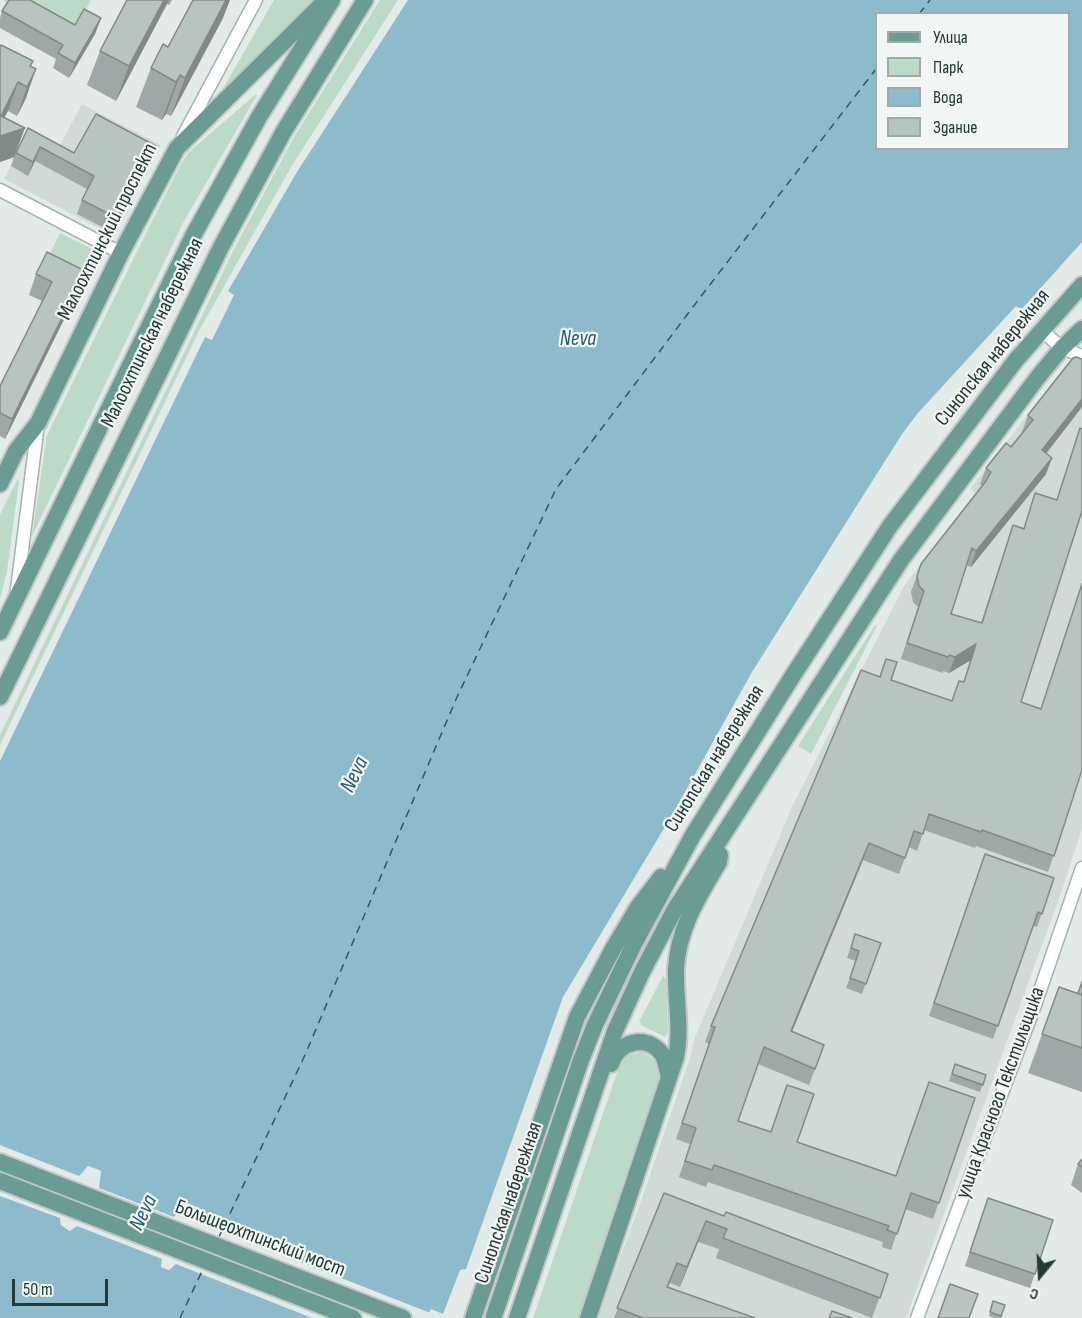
<!DOCTYPE html>
<meta charset="utf-8">
<style>
body{margin:0}
#map{position:relative;width:1082px;height:1318px;overflow:hidden;background:#e2ebe7;font-family:"Sofia Sans Condensed",sans-serif}
canvas{display:block}
.legend{position:absolute;left:875px;top:12px;width:195px;height:138px;box-sizing:border-box;background:#f2f7f5;border:2px solid #9faba9;margin:0;padding:8px 10px;list-style:none;font-size:18px;color:#233a36}
.legend li{display:flex;align-items:center;gap:12px;height:30px}
.legend b{width:30px;border:2px solid #9faba9}
.north{position:absolute;left:1010px;top:1246px;width:60px;height:60px;-webkit-text-stroke:4px #f2f7f5;paint-order:stroke;rotate:198deg;font-size:16px;font-weight:700;line-height:24px;text-align:center;color:#233a36}
.north::after{content:'';display:block;margin:auto;width:21px;height:27px;background:#233a36;clip-path:polygon(50% 0,100% 100%,50% 72%,0 100%)}
.scale{position:absolute;left:12px;top:1279px;width:96px;height:27px;box-sizing:border-box;border:3px solid #233a36;border-top:0;padding-left:8px;font-size:18px;line-height:21px;white-space:nowrap;color:#233a36;-webkit-text-stroke:4px #f2f7f5;paint-order:stroke}
</style>
<div id="map">
<canvas width="1082" height="1318"></canvas>
<ul class="legend">
<li><b style="height:8px;background:#6a9c94"></b>Улица</li>
<li><b style="height:16px;background:#bcdac7"></b>Парк</li>
<li><b style="height:16px;background:#8ebbcb"></b>Вода</li>
<li><b style="height:16px;background:#b7c5c1"></b>Здание</li>
</ul>
<div class="north">С</div>
<div class="scale">50 m</div>
</div>
<script>
const c = document.querySelector('canvas').getContext('2d');
c.lineJoin = 'round';
function paint(path, color) {
  c.fillStyle = color;
  c.fill(path, 'evenodd');
}
function strokePath(path, color, width, dash) {
  c.strokeStyle = color;
  c.lineWidth = width;
  c.lineCap = dash ? 'butt' : 'round';
  c.setLineDash(dash || []);
  c.stroke(path);
}
function label(font, color, halo, rows, align = 'center') {
  c.font = font + ' "Sofia Sans Condensed",sans-serif';
  c.lineWidth = 4.5;
  c.setLineDash([]);
  c.textBaseline = 'middle';
  c.strokeStyle = halo;
  c.fillStyle = color;
  for (const [text, x, y, turn = 0] of rows) {
    c.save();
    c.translate(x, y);
    c.rotate((+turn || 0) * Math.PI / 180);
    c.textAlign = isNaN(turn) ? turn : align;
    if (halo) c.strokeText(text, 0, 0);
    c.fillText(text, 0, 0);
    c.restore();
  }
}
paint(new Path2D(`
 M82,104L161,145L112,235L4,179L28,134L58,149Z
 M1067,364L1082,369V828L1061,893L906,1318H598L641,1201L691,1055L694,1040L792,807L904,586L975,493L970,489Z`), '#d0dad7');
paint(new Path2D(`
 M3,0H91L78,24L68,39Z
 M274,0H312L262,55L217,99Z
 M380,0H398L291,167L200,329L0,745V735L233,251L294,137Z
 M255,95H257L183,223L32,536L47,435L157,211L181,164L189,152Z
 M60,233L98,252L81,286L43,267Z
 M17,480L19,481L7,571L0,599V515Z
 M875,625L877,626L811,754L798,746Z
 M663,976L666,979L668,1032L665,1037L641,1025L640,1020Z
 M642,1052C656,1059 661,1067 660,1083L579,1318H533L619,1067L628,1055Z`), '#bcdac7');
paint(new Path2D(`
 M408,0H1082V242L1021,310L1016,306L918,413L902,434L752,672L675,810L563,997L466,1269L460,1270L443,1314L431,1309L427,1318H0V761L205,337L212,340L234,295L228,291L297,172ZM876,14H1068V148H876ZM88,1166L101,1171L98,1188L70,1231L61,1225L60,1218ZM186,1203L199,1208L175,1264L169,1270L161,1267L175,1217Z`), '#8ebbcb');
paint(new Path2D(`
 M0,1145L79,1176L88,1166L101,1171L99,1188L174,1217L186,1203L199,1208L196,1221L438,1316L432,1313L430,1318H312L176,1264L169,1270L161,1267L162,1259L77,1226L70,1231L61,1225L60,1218L0,1196ZM89,1169L98,1173L96,1187L74,1224L70,1227L64,1223L63,1219L82,1178ZM187,1206L195,1210L193,1220L173,1262L168,1267L164,1265L165,1259L177,1219Z`), '#e2ebe7');
strokePath(new Path2D(`
 M919,14L930,0
 M218,1239L305,1055L457,697L556,489L702,295L876,69
 M180,1318L204,1267`), '#235b70', 1.5, [8, 6]);
const minor = new Path2D(`
 M183,136L256,0
 M0,190L121,253
 M1041,330L1062,348L1082,356
 M17,589L38,424
 M917,1318L1034,1008L1082,868`);
const major = new Path2D(`
 M0,484L16,451L38,423L121,253L177,148L321,5
 M0,632L194,234L259,117L332,0
 M0,697L221,247L284,131L365,0
 M611,1064C618,1042 646,1033 662,1054C666,1060 667,1070 669,1077
 M0,1162L403,1318
 M0,1181L353,1318
 M494,1316L581,1060L595,1025L634,944L693,835L792,677L890,526L1016,360L1082,285
 M473,1318L577,1017L614,947L638,907L661,877
 M517,1318L615,1031L642,972L675,909L901,560L1038,377L1062,348L1082,329
 M588,1318L676,1057C682,1028 675,999 676,969C678,928 699,896 719,862L720,855`);
strokePath(minor, '#a5b2ae', 15);
strokePath(major, '#c1c8c7', 20);
strokePath(minor, '#fff', 12);
strokePath(major, '#6a9c94', 16);
paint(new Path2D(`
 M127,0H172L169,5L167,4L116,101L87,85L100,51Z
 M2,11L75,25L101,18L95,34L69,78L53,68L56,59L0,28V18Z
 M223,18L171,116L166,114L162,120L136,107L151,68Z
 M0,47L31,66L26,98L17,116L8,111L4,118L16,152L28,128L74,153L151,160L112,232L77,214L82,200L87,189L35,161L28,176L11,166L14,157L0,162Z
 M85,271L78,291L5,439L0,436V386L42,301L29,295L36,274Z
 M1082,407L1046,454V474L971,567L966,565L951,614L981,623L1013,525L1024,528L1035,493L1057,500L1080,428L1021,702L1041,709L1082,583V770L1048,872L976,846L975,848L924,830L917,851L909,847L899,874L863,860L792,1032L824,1045L809,1085L758,1064L738,1121L896,1176L975,1098L933,1219L905,1209L891,1250L882,1247L883,1242L708,1182L706,1187L679,1177L690,1144L676,1139L709,1044L705,1042L711,1026L891,680L952,701L964,682L971,660L949,673L943,671V673L901,659L918,607L913,602L911,592L921,564L982,486L980,484L986,468L1011,447L1023,432H1022L1028,415Z
 M985,854L1054,878L1037,927L1033,926L993,1039L929,1016Z
 M855,934L881,943L862,994L846,988L856,961L847,958Z
 M1082,980V1092L1028,1073L1059,987L1078,993Z
 M955,1064L986,1075L980,1092L949,1081Z
 M1082,1159V1193L1071,1185L1078,1164Z
 M664,1193L724,1216L888,1274L872,1318L716,1258L719,1249L698,1242L680,1287L670,1283L668,1287L755,1318H614Z
 M988,1198L1053,1220L1030,1288L965,1266Z
 M993,1301L1005,1305L1001,1318H995L989,1316Z`), '#9da9a6');
paint(new Path2D(`
 M164,0H169L116,101L129,66Z
 M226,0H230L223,18L171,116L185,78Z
 M101,18L95,34L69,78L75,63Z
 M36,69L26,98L17,116L27,87Z
 M180,75L166,114L162,120L176,82Z
 M18,82L8,111L0,126V118Z
 M25,128L14,157L0,162V136Z
 M156,146L151,160L112,232L117,218Z
 M40,147L35,161L28,176L33,162Z
 M85,271L78,291L5,439L12,419Z
 M1082,399V407L1036,466L1042,450Z
 M1052,458L1046,474L971,567L976,551Z
 M976,644L971,660L949,673L955,657Z
 M869,843L863,860L785,1048L791,1031Z
 M706,1221L698,1242L680,1287L687,1267Z`), '#808a87');
const building = new Path2D(`
 M9,0H30L75,25L84,9L101,18L75,63L58,53L63,45L2,11Z
 M127,0H164L129,66L100,51Z
 M193,0H226L185,78L180,75L176,82L151,68L163,44L168,47Z
 M1,45L33,61L30,66L36,69L27,87L18,82L1,116L25,128L0,136V47Z
 M96,114L156,146L117,218L82,200L94,176L40,147L33,162L16,153L28,128L74,153Z
 M47,252L85,271L12,419L0,413V386L52,282L36,274Z
 M1076,357L1082,359V399L1042,450L1052,458L976,551L972,548L951,614L982,623L1013,525L1024,529L1035,493L1057,500L1080,428L1082,429V511L1021,702L1041,709L1082,584V770L1054,856L982,830L981,832L929,814L923,834L914,831L905,858L869,843L791,1031L824,1045L815,1069L764,1047L738,1121L771,1132L787,1085L814,1094L797,1142L896,1176L929,1082L975,1098L939,1203L911,1193L897,1234L887,1230L889,1226L714,1165L712,1170L685,1161L696,1128L682,1123L715,1027L711,1026L861,670L880,677L886,659L897,662L891,680L952,701L959,681L964,682L976,644L955,657L949,655L948,657L907,643L924,591L919,586L917,576L921,564L986,481L991,472L986,468L1006,443L1011,447L1033,420L1028,415L1073,358Z
 M985,854L1054,878L1042,914L1038,912L998,1026L934,1003Z
 M855,934L881,943L866,984L850,978L859,951L851,948Z
 M1082,982V995L1078,993Z
 M1059,987L1082,995V1048L1042,1034Z
 M955,1064L986,1075L983,1085L952,1074Z
 M1082,1159V1167L1078,1164Z
 M664,1193L724,1216L726,1212L888,1274L880,1298L723,1238L727,1229L706,1221L687,1267L677,1263L667,1287L755,1318H643L617,1308Z
 M988,1198L1053,1220L1035,1274L970,1252Z
 M950,1284L978,1294L969,1318H938Z
 M993,1301L1005,1305L1001,1316L990,1312Z
 M832,1311L852,1318H829Z`);
paint(building, '#b7c5c1');
strokePath(building, '#808a87', 1.5);
label('21px', '#233a36', '#f2f7f5', [
 ["Малоохтинский проспект",108,232,-63],
 ["Малоохтинская набережная",153,333,-64],
 ["Синопская набережная",993,358,-51],
 ["Синопская набережная",715,759,-58],
 ["улица Красного Текстильщика",1001,1093,-70],
 ["Синопская набережная",509,1203,-71],
 ["Большеохтинский мост",260,1239,21]
]);
label('italic 22px', '#235b70', '#f2f7f5', [
 ["Neva",578,339],
 ["Neva",355,775,-64],
 ["Neva",144,1213,-64]
]);
</script>
